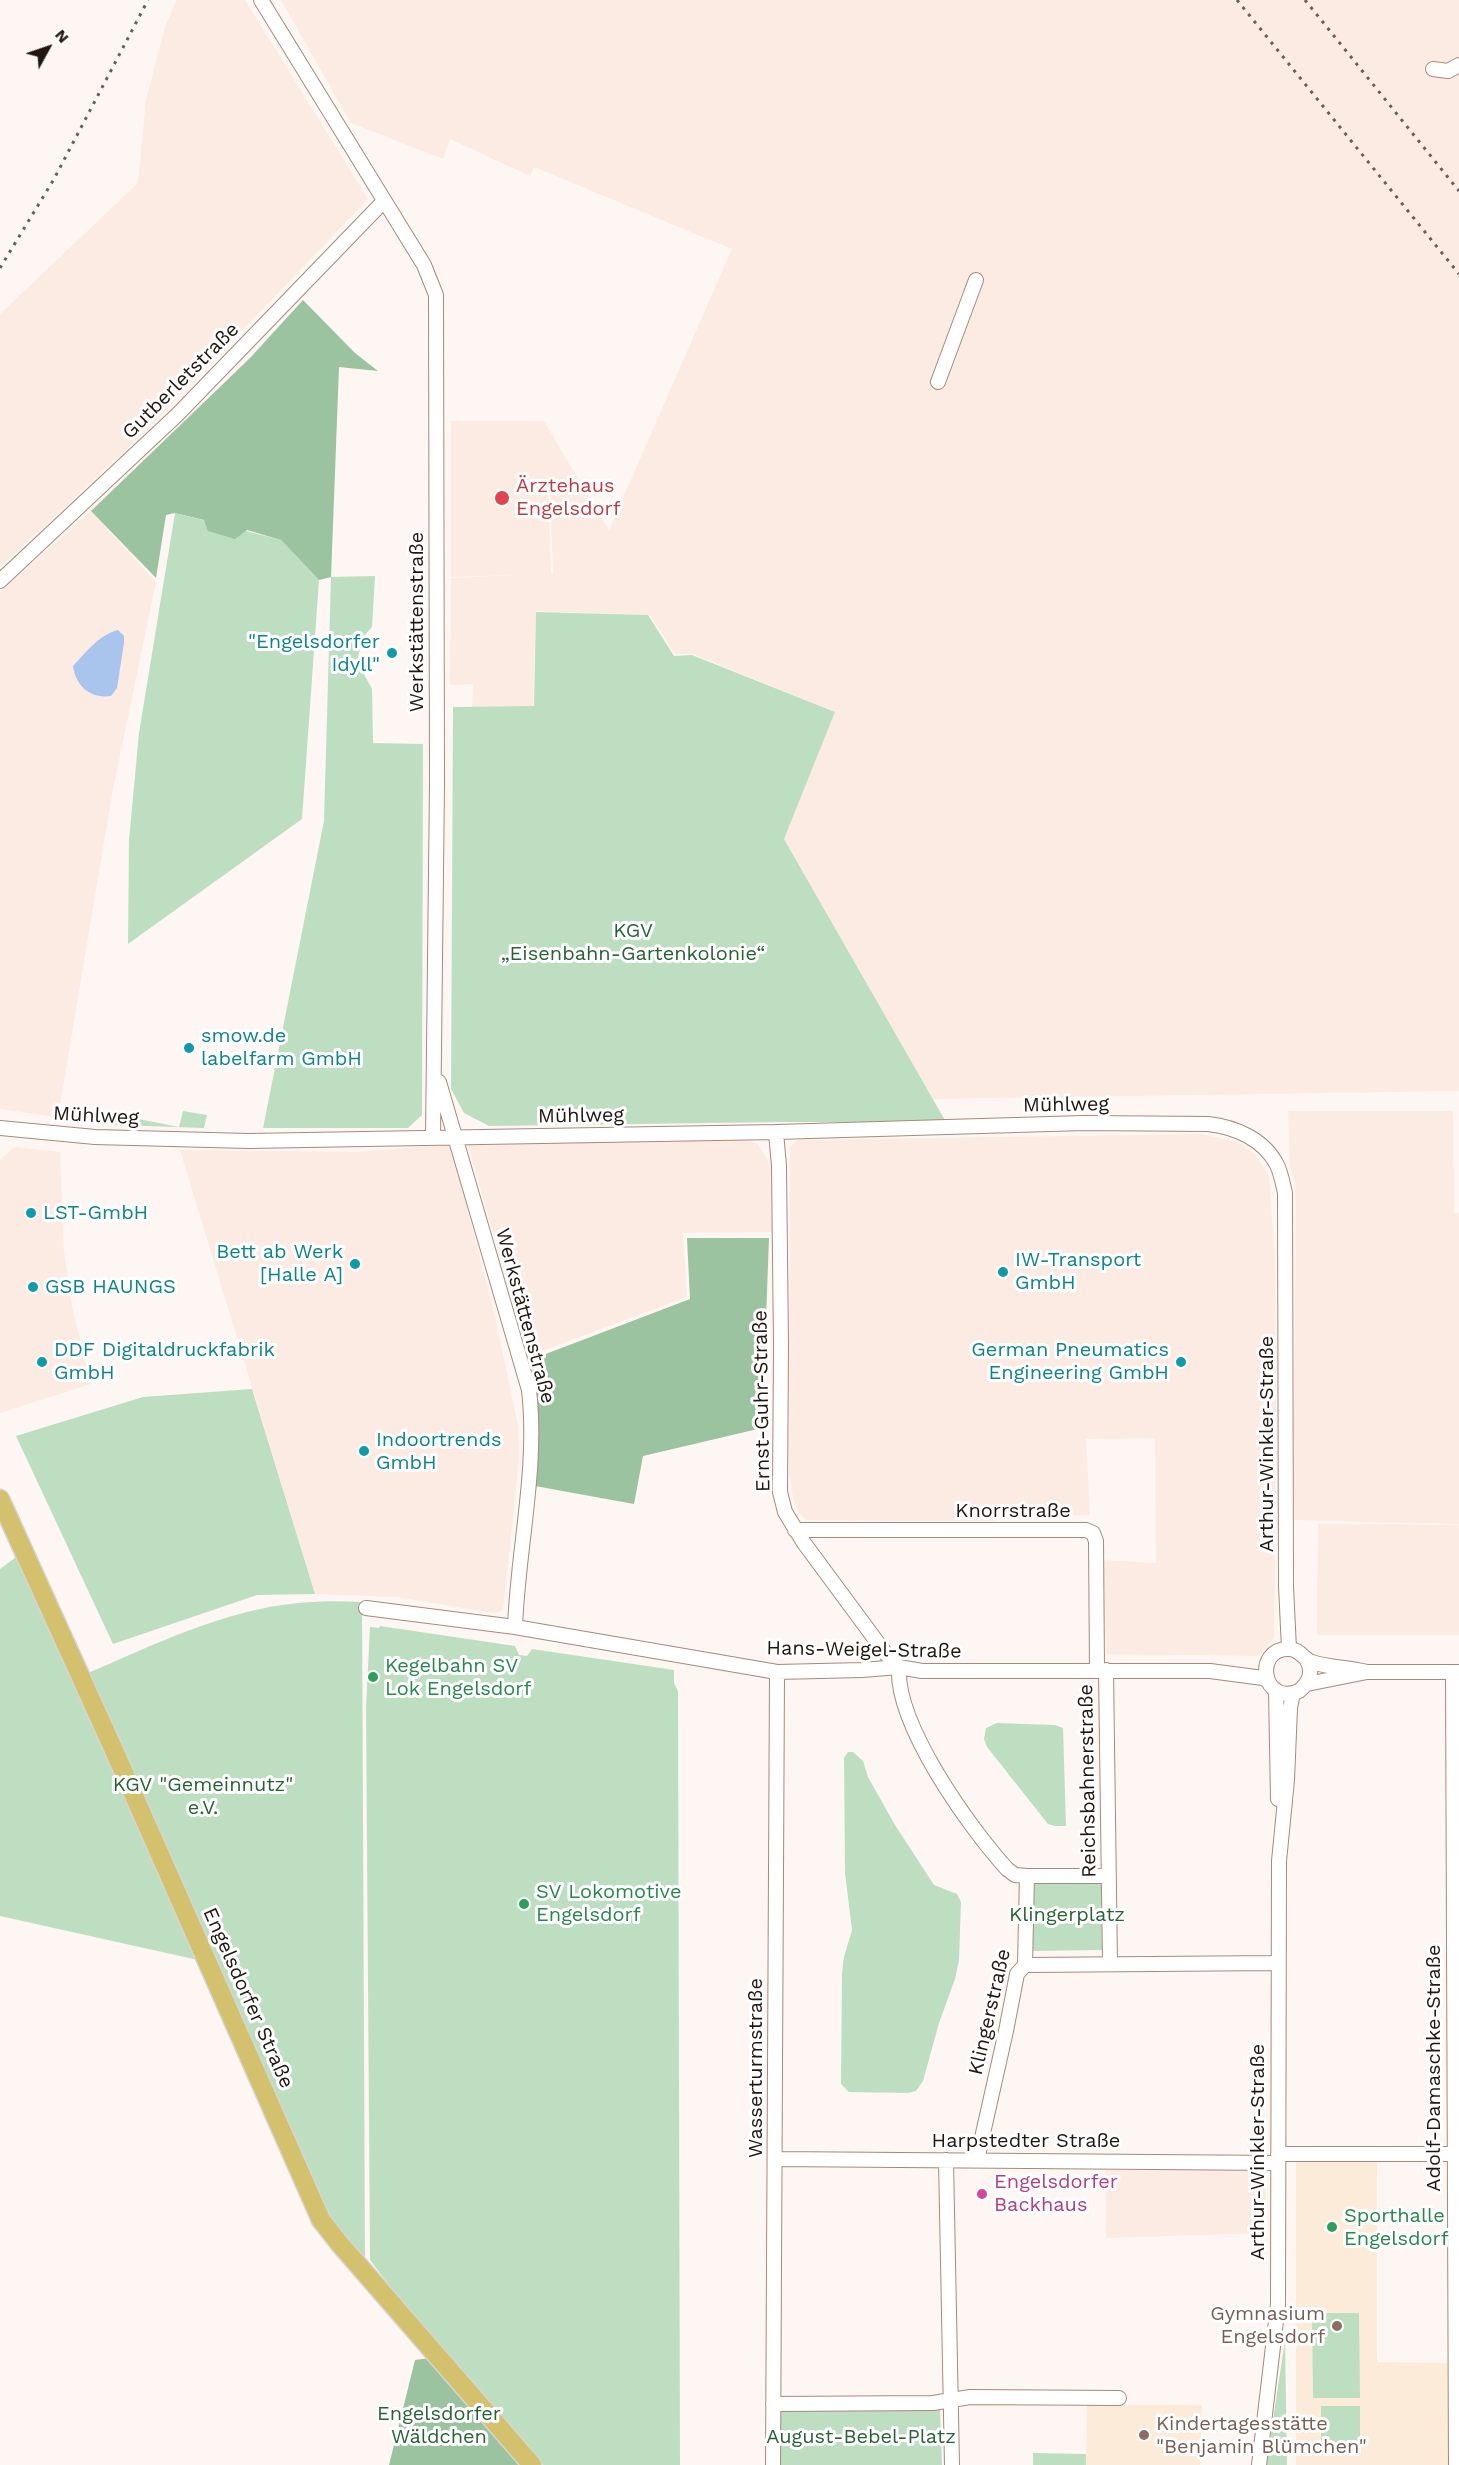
<!DOCTYPE html>
<meta charset="utf-8">
<style>
body{margin:0}
#map{position:relative;width:1459px;height:2465px;overflow:hidden;background:#fdf6f3;font-family:"Work Sans",sans-serif}
canvas{display:block}
.north{position:absolute;left:18px;top:18px;width:60px;height:60px;-webkit-text-stroke:4px #fff;paint-order:stroke;rotate:50deg;font-size:16px;font-weight:700;line-height:24px;text-align:center;color:#221610}
.north::after{content:'';display:block;margin:auto;width:21px;height:27px;background:#221610;clip-path:polygon(50% 0,100% 100%,50% 72%,0 100%)}
</style>
<div id="map">
<canvas width="1459" height="2465"></canvas>
<div class="north">N</div>
</div>
<script>
const c = document.querySelector('canvas').getContext('2d');
c.lineJoin = 'round';
function paint(path, color) {
  c.fillStyle = color;
  c.fill(path, 'evenodd');
}
function strokePath(path, color, width, dash) {
  c.strokeStyle = color;
  c.lineWidth = width;
  c.lineCap = dash ? 'butt' : 'round';
  c.setLineDash(dash || []);
  c.stroke(path);
}
function label(font, color, halo, rows, align = 'center') {
  c.font = font + ' "Work Sans",sans-serif';
  c.lineWidth = 6;
  c.setLineDash([]);
  c.textBaseline = 'middle';
  c.strokeStyle = halo;
  c.fillStyle = color;
  for (const [text, x, y, turn = 0] of rows) {
    c.save();
    c.translate(x, y);
    c.rotate((+turn || 0) * Math.PI / 180);
    c.textAlign = isNaN(turn) ? turn : align;
    if (halo) c.strokeText(text, 0, 0);
    c.fillText(text, 0, 0);
    c.restore();
  }
}
paint(new Path2D(`
 M177,0H245L368,199L148,429L0,567V314L138,183L146,100L165,27Z
 M281,0H1459V1091L933,1099L784,839L835,712L693,654H675L650,615L536,611L533,706L472,707L473,684L450,685L451,578L518,575L451,577V421H544L581,484L548,485L551,573L553,574L550,487L582,486L609,530L732,249L534,167L530,176L450,139L443,159L351,123Z
 M91,511L156,582L113,789L58,1117L0,1109V592Z
 M1288,1111H1453L1454,1213H1459V1524L1293,1520L1296,1211L1295,1184L1290,1166Z
 M1202,1134L1239,1143L1255,1154L1269,1177L1275,1257L1276,1435L1274,1638L1259,1656L1106,1654L1102,1560L1156,1563L1155,1438L1086,1439L1090,1515H995V1521H902L806,1520L799,1513L793,1499L789,1467L790,1147L797,1140Z
 M741,1140L758,1144L771,1166L772,1232L683,1233L687,1297L528,1356L468,1145Z
 M451,1144L495,1317L518,1425L519,1460L503,1610L494,1613L397,1597L315,1594L180,1150L357,1152Z
 M14,1147L60,1152L64,1251L72,1307L91,1384L0,1413V1160Z
 M1318,1524L1459,1525V1635H1317Z
 M1260,2168L1266,2169V2233L1106,2238V2170Z`), '#fcebe3');
paint(new Path2D(`
 M1296,2154H1377V2362L1452,2363V2465H1296Z
 M1087,2405H1202L1200,2465H1086Z`), '#fcebd9');
paint(new Path2D(`
 M175,513L281,540L319,580L302,819L128,944L129,840L139,733Z
 M375,576L372,627L365,635L358,656L359,665L372,689L373,743L423,744L422,1115L408,1128H263L324,821L331,577Z
 M536,612L648,615L674,656L692,655L835,712L784,839L946,1122H782L489,1126L464,1113L451,1089L453,707L534,706Z
 M183,1111L207,1115L204,1128L115,1125L118,1115L179,1127Z
 M252,1389L315,1594L257,1595L113,1644L16,1436L143,1397Z
 M20,1554L86,1674C153,1645 224,1610 298,1603C320,1601 341,1601 362,1602L365,2264L331,2222L216,1964L0,1916V1569Z
 M380,1626L515,1646L519,1655L527,1656L532,1649L674,1670V1683L678,1691L680,2465H543L405,2306L370,2260L366,1707L370,1627L379,1628Z
 M997,1723L1055,1725L1063,1728L1066,1826H1055L1048,1824L987,1747L984,1739L986,1728Z
 M848,1752H853L863,1761L868,1777L895,1825L934,1885L957,1894L961,1902L959,1960L955,1979L939,2023L923,2081L916,2091L908,2093L849,2092L841,2084L842,1973L844,1957L852,1930L845,1873L844,1758Z
 M1032,1880H1101L1102,1950L1033,1951Z
 M1312,2313H1359L1360,2398H1313Z
 M1285,2341L1287,2463V2465H1266Z
 M1321,2406H1360V2444H1321Z
 M781,2409H940L942,2465H780Z
 M1033,2453L1086,2454V2465H1033Z`), '#bedec2');
paint(new Path2D(`
 M303,300L355,353L378,371L339,367L331,577L319,580L281,540L247,530L235,539L208,531L204,520L175,513L166,515L156,578L91,511L250,358Z
 M687,1238H769L762,1428L643,1456L634,1504L535,1486C538,1438 539,1407 530,1360L690,1299Z
 M430,2358L527,2465H389L415,2360Z`), '#9bc3a0');
paint(new Path2D(`
 M118,630L124,636V643L117,688L111,696C90,699 76,686 73,666C85,653 100,634 118,630Z`), '#a9c5ee');
const minor = new Path2D(`
 M261,0L424,265L436,295L437,784L433,1138
 M1433,69L1448,71L1459,65
 M938,382L976,280
 M0,581L178,414L384,201
 M439,1082L529,1390C538,1469 518,1547 515,1627
 M0,1128L95,1137L248,1141L776,1132L1084,1123L1208,1124C1235,1127 1264,1139 1277,1165C1281,1173 1283,1184 1285,1193L1286,1586L1289,1649
 M776,1132L779,1166L781,1346L780,1492L785,1512L804,1543L886,1654L899,1667
 M795,1530H1086L1093,1533L1096,1541L1097,1670
 M366,1608L515,1627L777,1672L862,1670L899,1667L922,1671H1210L1263,1678L1268,1681
 M1307,1660C1313,1672 1310,1682 1299,1691C1262,1707 1253,1648 1289,1649C1300,1649 1303,1659 1312,1662C1329,1668 1349,1667 1367,1672
 M899,1667C895,1724 969,1827 1007,1869L1015,1875L1027,1876L1025,1965L1017,1974L1006,2031L977,2160
 M1106,1670L1110,1963
 M1453,1672L1456,2465
 M1307,1684L1367,1672H1459
 M1276,1690L1278,1799
 M1027,1876H1108
 M1025,1965L1278,1963
 M1278,2154H1454
 M775,2159L1278,2163
 M946,2160L952,2465
 M773,2404L933,2403L970,2397L1119,2398
 M773,2465L777,1672
 M1259,2465L1278,2304L1279,1861L1287,1780L1290,1708L1293,1693`);
const major = new Path2D(`
 M0,1499L113,1748L321,2220L339,2243L532,2465`);
strokePath(minor, '#a88979', 16);
strokePath(major, '#d7d5d4', 21);
strokePath(minor, '#fff', 14);
strokePath(major, '#d3c16d', 18);
strokePath(new Path2D(`
 M1237,0L1459,274
 M1305,0L1459,191
 M0,268L54,179L148,0`), '#695e59', 3, [3, 6]);
for (const [x, y, r, color] of [
 [502,498,8,"#e0444e"],
 [392,653,6,"#0f9aa8"],
 [189,1048,6,"#0f9aa8"],
 [31,1213,6,"#0f9aa8"],
 [355,1264,6,"#0f9aa8"],
 [1003,1272,6,"#0f9aa8"],
 [33,1287,6,"#0f9aa8"],
 [42,1362,6,"#0f9aa8"],
 [1181,1362,6,"#0f9aa8"],
 [364,1451,6,"#0f9aa8"],
 [373,1677,6,"#2e9e5b"],
 [524,1904,6,"#2e9e5b"],
 [982,2194,6,"#d1479c"],
 [1332,2227,6,"#2e9e5b"],
 [1337,2326,6,"#8d6e63"],
 [1144,2435,6,"#8d6e63"]
]) {
  const dot = new Path2D();
  dot.arc(x, y, r, 0, 2 * Math.PI);
  c.fillStyle = color;
  c.fill(dot);
  strokePath(dot, '#fff', 2);
}
label('20px', '#221610', '#fff', [
 ["Gutberletstraße",181,381,-45],
 ["Werkstättenstraße",417,622,-90],
 ["Mühlweg",1066,1105,-1],
 ["Mühlweg",96,1116,3],
 ["Mühlweg",581,1116,-1],
 ["Werkstättenstraße",525,1316,75],
 ["Ernst-Guhr-Straße",762,1401,-91],
 ["Arthur-Winkler-Straße",1267,1444,-90],
 ["Knorrstraße",1013,1511],
 ["Hans-Weigel-Straße",864,1650,1],
 ["Reichsbahnerstraße",1088,1781,-91],
 ["Engelsdorfer Straße",248,1998,66],
 ["Klingerstraße",990,2012,-77],
 ["Wasserturmstraße",756,2068,-90],
 ["Adolf-Damaschke-Straße",1434,2068,-90],
 ["Harpstedter Straße",1026,2141],
 ["Arthur-Winkler-Straße",1258,2152,-90]
]);
label('20px', '#be3a42', '#fff', [
 ["Ärztehaus",516,486],
 ["Engelsdorf",516,509]
], 'left');
label('20px', '#0d838f', '#fff', [
 ["\"Engelsdorfer",380,642,"right"],
 ["Idyll\"",380,665,"right"],
 ["smow.de",201,1036],
 ["labelfarm GmbH",201,1059],
 ["LST-GmbH",43,1213],
 ["Bett ab Werk",343,1252,"right"],
 ["[Halle A]",343,1275,"right"],
 ["IW-Transport",1015,1260],
 ["GmbH",1015,1283],
 ["GSB HAUNGS",45,1287],
 ["DDF Digitaldruckfabrik",54,1350],
 ["GmbH",54,1373],
 ["German Pneumatics",1169,1350,"right"],
 ["Engineering GmbH",1169,1373,"right"],
 ["Indoortrends",376,1440],
 ["GmbH",376,1463]
], 'left');
label('20px', '#286235', '#fff', [
 ["KGV",633,931],
 ["„Eisenbahn-Gartenkolonie“",633,954],
 ["KGV \"Gemeinnutz\"",203,1785],
 ["e.V.",203,1808],
 ["Klingerplatz",1067,1915],
 ["Engelsdorfer",439,2414],
 ["Wäldchen",439,2437],
 ["August-Bebel-Platz",861,2437]
]);
label('20px', '#27864d', '#fff', [
 ["Kegelbahn SV",385,1666],
 ["Lok Engelsdorf",385,1689],
 ["SV Lokomotive",536,1892],
 ["Engelsdorf",536,1915],
 ["Sporthalle",1344,2216],
 ["Engelsdorf",1344,2239]
], 'left');
label('20px', '#b23c85', '#fff', [
 ["Engelsdorfer",994,2182],
 ["Backhaus",994,2205]
], 'left');
label('20px', '#785e54', '#fff', [
 ["Gymnasium",1325,2314],
 ["Engelsdorf",1325,2337],
 ["Kindertagesstätte",1156,2424,"left"],
 ["\"Benjamin Blümchen\"",1156,2447,"left"]
], 'right');
</script>
